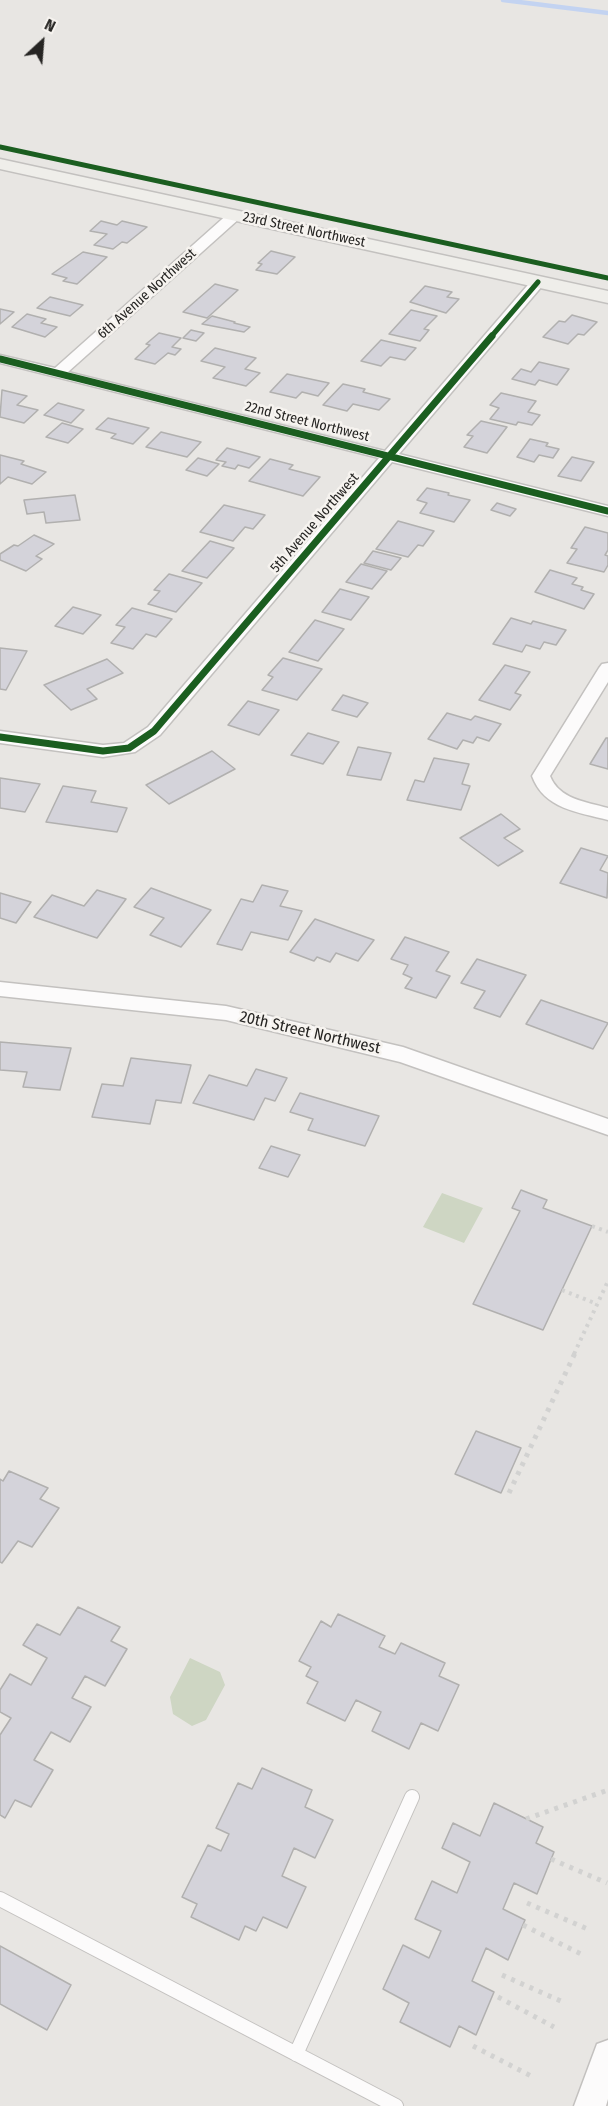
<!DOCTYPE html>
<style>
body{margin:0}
#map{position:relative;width:608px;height:2106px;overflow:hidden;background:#e8e6e3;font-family:"Fira Sans Condensed",sans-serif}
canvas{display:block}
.north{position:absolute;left:12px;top:12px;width:60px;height:60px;-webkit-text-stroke:4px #f6f3ef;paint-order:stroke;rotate:26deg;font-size:16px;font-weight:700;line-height:24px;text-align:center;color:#262523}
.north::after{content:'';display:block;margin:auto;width:21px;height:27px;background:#262523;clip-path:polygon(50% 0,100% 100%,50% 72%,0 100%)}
</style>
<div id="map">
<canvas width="608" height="2106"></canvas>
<div class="north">N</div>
</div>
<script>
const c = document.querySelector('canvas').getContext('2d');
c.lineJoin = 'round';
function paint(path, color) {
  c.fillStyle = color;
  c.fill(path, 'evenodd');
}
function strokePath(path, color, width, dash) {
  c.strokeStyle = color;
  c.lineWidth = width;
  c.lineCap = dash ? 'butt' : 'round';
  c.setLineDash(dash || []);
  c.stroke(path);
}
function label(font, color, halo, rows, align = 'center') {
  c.font = font + ' "Fira Sans Condensed",sans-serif';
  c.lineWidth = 5;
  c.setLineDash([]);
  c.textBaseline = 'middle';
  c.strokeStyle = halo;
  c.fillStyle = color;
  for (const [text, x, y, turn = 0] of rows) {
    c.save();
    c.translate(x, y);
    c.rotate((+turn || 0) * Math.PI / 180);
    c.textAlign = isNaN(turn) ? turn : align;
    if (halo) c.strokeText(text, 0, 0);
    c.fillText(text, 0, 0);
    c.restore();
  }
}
paint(new Path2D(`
 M442,1193L483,1208L464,1243L423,1227Z
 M190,1658L220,1672L225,1685L206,1720L192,1726L173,1714L170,1697Z`), '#ced6c3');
strokePath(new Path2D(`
 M503,0L608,13`), '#c3d3f1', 4.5);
const building = new Path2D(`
 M101,221L117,225L122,221L147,227L127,243L122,242L113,249L94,245L107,234L90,231Z
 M271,251L295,257L277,274L256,270L262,264L258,263Z
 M83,252L107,257L77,284L63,281L67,278L52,274Z
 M215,284L238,290L207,318L183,312Z
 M425,286L452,292L447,297L459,299L446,313L410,302Z
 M50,297L83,305L70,316L37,308Z
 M0,309L14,312L0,324Z
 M411,310L437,316L424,329L429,330L420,341L389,334Z
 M27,314L46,319L41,323L57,327L45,337L12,327Z
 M572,315L597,322L584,335L578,334L568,344L543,337L559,321L565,322Z
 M212,316L235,322L234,323L250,327L244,332L202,324Z
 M191,330L204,333L196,341L183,338Z
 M159,333L181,338L172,347L181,349L175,355L168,353L155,364L135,359L150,345L146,344Z
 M381,340L416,348L405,360L390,357L381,366L361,361Z
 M215,348L256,358L245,369L260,373L246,386L213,378L225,367L201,361Z
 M539,362L569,369L557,385L539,380L535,385L512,379L521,369L531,372Z
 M287,374L329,383L318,396L302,392L296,398L270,392Z
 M343,384L365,389L363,392L390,399L379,410L353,404L347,411L323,405Z
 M2,390L27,396L17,405L38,410L24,423L0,417Z
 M501,393L536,401L528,412L540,415L532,425L518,422L516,425L490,419L499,408L490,405Z
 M58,403L84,410L71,423L44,415Z
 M108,418L149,428L133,444L111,438L116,434L96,429Z
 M481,421L507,427L487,453L464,447L473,436L467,435Z
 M62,423L83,429L68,443L46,437Z
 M161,432L201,442L187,457L146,447Z
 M530,439L548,443L546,446L559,449L553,458L539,455L534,462L517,457Z
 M227,448L260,457L249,468L238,465L235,469L222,466L226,462L216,460Z
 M0,455L24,461L21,464L46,472L32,484L8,477L0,484Z
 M572,457L594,462L581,481L558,476Z
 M198,458L219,464L207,476L186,470Z
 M270,459L293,465L289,469L320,477L303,496L249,481Z
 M427,488L449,493L448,495L470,500L454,522L420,513L427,503L417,500Z
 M75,495L80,520L46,523L44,512L27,514L24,500Z
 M497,503L516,509L510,516L491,510Z
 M224,505L265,515L253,529L245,527L233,541L200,532Z
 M398,521L434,531L423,546L418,545L408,557L376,549Z
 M585,527L608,533V550L605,555L608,556V565L604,572L567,563L577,549L571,548Z
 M34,535L54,544L36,556L42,559L26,571L0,560V554L14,545L18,546Z
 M210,541L234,548L207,578L182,571Z
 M373,551L401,558L391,570L364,563Z
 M361,564L387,571L372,589L346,582Z
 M550,570L577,578L572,584L583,587L581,590L594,594L584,609L535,592Z
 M169,574L202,583L176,612L148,604L160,591L154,590Z
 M340,589L369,597L351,620L322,612Z
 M73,607L101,615L83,634L55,626Z
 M132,608L172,619L156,637L146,634L133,649L111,643L125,627L116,625Z
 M511,618L531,624L533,621L566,630L556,645L544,642L540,649L526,645L522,652L493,644Z
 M315,620L344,629L318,661L289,652Z
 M0,648L27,651L6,690L0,689Z
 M283,658L322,669L297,700L262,690L273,677L268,675Z
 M107,659L123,673L87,689L97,699L71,710L44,685Z
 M505,665L530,672L515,693L521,695L510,710L479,700Z
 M343,695L368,703L357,717L332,710Z
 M248,701L279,710L259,735L228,725Z
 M447,713L471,720L475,716L501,724L489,741L477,737L473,743L463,740L457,749L428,739Z
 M308,733L339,742L323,764L291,755Z
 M606,738H608V769L590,764Z
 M358,747L391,753L381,780L347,775Z
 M212,751L235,769L169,804L146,785Z
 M434,758L469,764L462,784L470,786L461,810L407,800L415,780L424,782Z
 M0,778L40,784L25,812L0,808Z
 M63,786L96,791L91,802L127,808L117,832L46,822Z
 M501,814L520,829L504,838L523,851L498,866L460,838Z
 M581,848L608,856L600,870L608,873L607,898L560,883Z
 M262,885L288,891L280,906L302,911L288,940L251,932L242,950L217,944L241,899L253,902Z
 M151,888L211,910L181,947L150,935L164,918L134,907Z
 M97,890L126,899L97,938L34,917L52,895L84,906Z
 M0,893L31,902L16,923L0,918Z
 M315,919L374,940L358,961L336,953L330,962L317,957L314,961L290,952Z
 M405,937L449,952L436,971L450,976L436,998L405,988L412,978L403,974L408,965L391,959Z
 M477,959L526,975L500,1017L474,1008L485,991L461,983Z
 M541,1000L608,1023L593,1049L526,1024Z
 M0,1042L71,1048L60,1090L23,1087L27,1072L0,1070Z
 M131,1058L191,1065L181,1103L156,1100L150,1124L92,1117L102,1084L123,1086Z
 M256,1069L287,1078L275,1101L265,1098L254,1120L193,1103L209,1075L247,1086Z
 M300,1093L379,1116L365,1146L308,1130L313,1119L290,1112Z
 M271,1146L300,1155L288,1177L259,1168Z
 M521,1190L547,1200L543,1208L592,1226L543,1330L473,1304L520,1211L512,1208Z
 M476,1431L521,1448L501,1493L455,1474Z
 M9,1471L48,1488L40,1499L59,1508L32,1547L18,1541L2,1563L0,1562V1479L3,1481Z
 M78,1607L120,1627L111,1641L127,1649L105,1686L85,1676L72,1698L91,1707L70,1742L51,1732L34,1760L53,1770L31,1807L15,1800L5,1818L0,1815V1735L11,1718L0,1712V1690L10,1674L31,1685L47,1658L23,1645L37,1624L60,1635Z
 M338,1614L385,1636L379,1647L395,1654L401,1643L445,1663L439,1676L459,1685L438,1731L421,1723L409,1749L372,1731L381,1712L356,1700L345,1721L307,1703L318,1682L306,1676L311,1667L299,1661L321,1621L331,1627Z
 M262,1768L312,1790L305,1807L333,1820L315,1858L294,1848L282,1876L306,1887L287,1928L263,1917L256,1931L245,1926L239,1940L191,1917L197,1904L182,1897L208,1845L221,1851L229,1834L216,1828L238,1783L252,1789Z
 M494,1803L543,1827L536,1843L554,1852L537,1894L514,1883L503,1909L525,1920L508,1960L486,1948L472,1981L494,1992L476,2035L459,2026L450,2047L400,2022L409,2003L383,1989L403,1945L429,1958L441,1931L415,1919L432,1881L457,1893L470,1862L442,1848L453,1823L480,1836Z
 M0,1946L71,1985L47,2030L0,2004Z`);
paint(building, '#d4d3da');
strokePath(building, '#b1b0af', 1.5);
const lane = new Path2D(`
 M0,1899L396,2106
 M296,2054L412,1797`);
const street = new Path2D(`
 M235,211L241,215L240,218L68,372L385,451L533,279H543L545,282L543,285L399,454L608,506V516L392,462L160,735L135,752L103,757L0,743V731L103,745L124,743L148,727L379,458L0,363V355L55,368L230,212Z
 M608,663V682L550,776C559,799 586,802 608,808V820C578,812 544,809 532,776L599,668L602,664Z
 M0,982L226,1006L403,1047L608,1119V1135L400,1062L226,1020L0,996Z
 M608,2040V2099L606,2106H574L597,2044Z`);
const secondary = new Path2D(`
 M0,159L608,291V303L0,169Z`);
strokePath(lane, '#c3c1bf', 16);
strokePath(street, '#c3c1bf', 3);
strokePath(secondary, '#c3c1bf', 3);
strokePath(new Path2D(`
 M592,1226L608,1232
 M562,1290L597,1304
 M574,1354L608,1281`), '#d2d2d1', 4, [3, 4.5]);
strokePath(new Path2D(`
 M509,1493L575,1353
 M526,1819L608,1790
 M551,1859L607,1883
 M527,1903L590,1930
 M523,1925L581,1954
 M502,1975L563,2002
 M498,1997L554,2027
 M473,2046L535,2078`), '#d2d2d1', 5, [4, 6]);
strokePath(lane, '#fcfbfb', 14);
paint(street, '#fcfbfb');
paint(secondary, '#efeeea');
strokePath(new Path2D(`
 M0,147L608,278
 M490,338L538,282`), '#1b5e20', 5);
strokePath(new Path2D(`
 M0,359L608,511
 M0,737L103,751L129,748L154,731L492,336`), '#1b5e20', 7);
label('14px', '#262523', '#f6f3ef', [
 ["23rd Street Northwest",304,230,12],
 ["6th Avenue Northwest",147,294,-42],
 ["22nd Street Northwest",307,422,14],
 ["5th Avenue Northwest",315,523,-49]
]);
label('16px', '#262523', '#f6f3ef', [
 ["20th Street Northwest",310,1033,13]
]);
</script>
